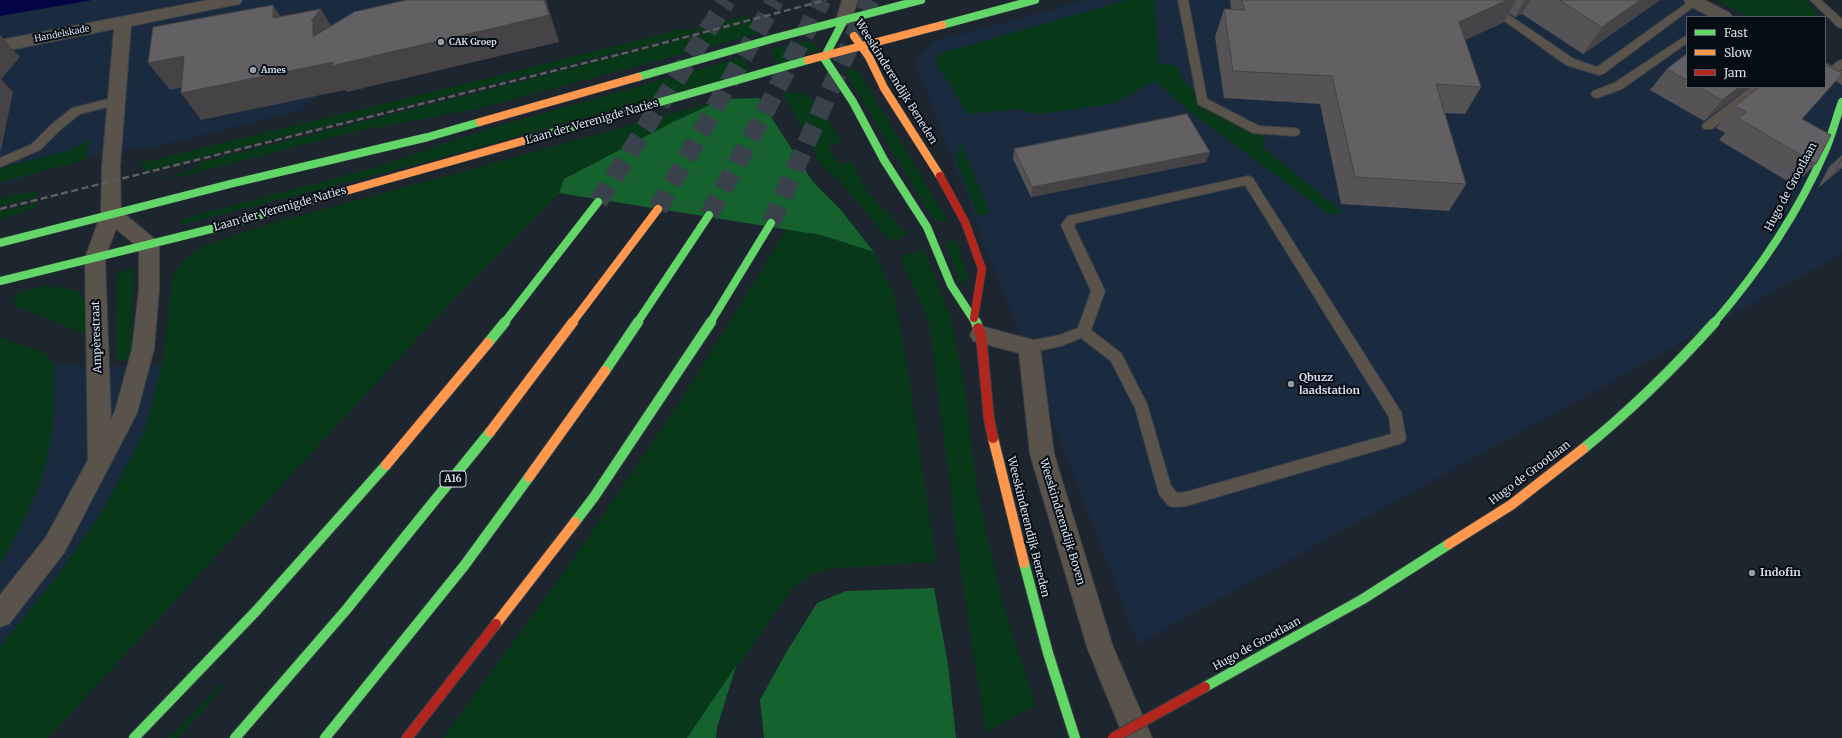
<!DOCTYPE html>
<meta charset="utf-8">
<style>
body{margin:0}
#map{position:relative;width:1842px;height:738px;overflow:hidden;background:#1d252e;font-family:Merriweather,serif}
canvas{display:block}
.legend{position:absolute;left:1686px;top:16px;width:140px;height:72px;box-sizing:border-box;background:#070d15;border:1px solid #59616a;margin:0;padding:5px 7px;list-style:none;font-size:12px;color:#d5dfea}
.legend li{display:flex;align-items:center;gap:8px;height:20px}
.legend b{width:20px;border:1px solid #59616a}
</style>
<div id="map">
<canvas width="1842" height="738"></canvas>
<ul class="legend">
<li><b style="height:5px;background:#63d668"></b>Fast</li>
<li><b style="height:5px;background:#ff974d"></b>Slow</li>
<li><b style="height:5px;background:#b3261e"></b>Jam</li>
</ul>
</div>
<script>
const c = document.querySelector('canvas').getContext('2d');
c.lineJoin = 'round';
function paint(path, color) {
  c.fillStyle = color;
  c.fill(path, 'evenodd');
}
function strokePath(path, color, width, dash) {
  c.strokeStyle = color;
  c.lineWidth = width;
  c.lineCap = dash ? 'butt' : 'round';
  c.setLineDash(dash || []);
  c.stroke(path);
}
function label(font, color, halo, rows, align = 'center') {
  c.font = font + ' Merriweather,serif';
  c.lineWidth = 4;
  c.setLineDash([]);
  c.textBaseline = 'middle';
  c.strokeStyle = halo;
  c.fillStyle = color;
  for (const [text, x, y, turn = 0] of rows) {
    c.save();
    c.translate(x, y);
    c.rotate((+turn || 0) * Math.PI / 180);
    c.textAlign = isNaN(turn) ? turn : align;
    if (halo) c.strokeText(text, 0, 0);
    c.fillText(text, 0, 0);
    c.restore();
  }
}
paint(new Path2D(`
 M92,0H419L304,109L167,144L90,156L0,185V16Z
 M1086,0H1684L1716,17H1687V87H1825V72L1842,81V254L1138,644L915,61L932,42Z
 M49,366H162L145,430L105,507L58,575L0,647V376Z`), '#1a2b3f');
paint(new Path2D(`
 M1127,0H1154L1159,64L1177,66L1184,82L1239,128L1263,135L1264,148L1342,212L1330,215L1194,115L1155,81L1112,104L1038,114L1018,109L967,114L953,89L936,64V59L942,53Z
 M1716,0H1804L1814,8L1817,17H1750Z
 M745,16L750,19L147,171L140,163L506,74L677,30L685,28L687,31Z
 M755,20L757,34L484,107L349,133L183,176L165,178L198,168L197,163L457,98Z
 M807,42L814,43L819,49L777,65L770,50L792,44Z
 M743,57L750,72L414,165L181,225L179,223L182,219L373,168L491,128Z
 M855,69L859,72L948,221H934L846,73L849,70Z
 M782,92L804,94L812,99L822,109L841,142L828,147L839,164L851,161L868,193L908,235L891,242L841,183L821,165Z
 M723,99L673,122L564,179L559,193L449,304L48,738H0V647L58,575L105,507L145,430L162,366L173,275L187,258L203,246L269,224L465,171Z
 M89,140L86,160L0,182V168L71,150Z
 M960,141L990,213L978,216L956,160Z
 M37,190V197L0,206V199Z
 M36,203V208L6,217L0,221V212Z
 M787,229L821,235L874,252L894,294L908,371L936,562L833,568L811,575L793,588L687,738H443L568,567L683,397Z
 M956,240L968,279L964,283L959,281L945,242Z
 M924,250L951,318L965,391L977,490L1002,602L1036,705L986,732L964,594L929,322L900,256Z
 M133,268L131,354L127,359L116,360L117,273Z
 M45,286L77,290L89,307V336L13,305L17,293Z
 M0,338L44,352L55,366C54,395 54,426 48,455C40,491 18,533 0,565Z
 M221,685L224,686L178,738H169Z`), '#073918');
paint(new Path2D(`
 M759,98L813,182L840,209L874,252L821,235L559,193L564,179L673,122L723,99Z
 M934,588L948,664L956,738H764L760,700L787,651L817,603L846,591Z
 M736,666L717,728L716,738H687Z`), '#15622e');
paint(new Path2D(`
 M0,0H92L0,16Z`), '#030445');
strokePath(new Path2D(`
 M598,202L727,0
 M658,209L775,0
 M709,215L767,108L822,0
 M771,223L870,0`), '#39414a', 19, [19, 10]);
const lane = new Path2D(`
 M1178,0H1188L1207,99L1259,126L1294,128L1298,129L1300,132L1298,135L1294,136L1253,133L1198,104Z
 M1475,0H1487L1574,59L1597,67L1691,0H1699L1700,2L1603,74L1599,75L1566,65Z
 M1810,0H1821L1842,19V28L1838,27Z
 M1687,35V43L1622,89L1597,98L1593,97L1591,94L1593,91L1614,83Z
 M1842,60V69L1835,75H1827L1825,72L1838,61Z
 M1751,87H1764L1712,129H1704L1702,126L1704,123Z
 M116,97L120,98L122,101L120,104L80,114L60,130L40,150L0,167V158L32,144L52,124L72,108Z
 M1248,176L1252,177L1401,412L1406,438L1404,442L1399,444L1186,506L1173,507L1168,505L1159,494L1135,408L1111,361L1081,338L1061,346L1029,353L1024,351L1022,347L1024,343L1029,341L1060,335L1078,328L1091,291L1061,225L1068,216ZM1245,185L1389,417L1391,434L1186,492L1177,493L1171,486L1147,404L1121,353L1091,330L1105,291L1074,226L1076,223Z`);
const street = new Path2D(`
 M208,0H242L240,4L234,5L131,26L120,166L121,211L156,240L159,245V290L154,349L137,413L64,553L9,624L0,627V595L46,537L88,460L85,258L101,214L102,166L114,29L0,52V40ZM116,229L139,248V290L132,349L115,411L111,419L105,258Z
 M842,0H858L850,24L844,25L838,24L836,20Z
 M1684,0H1705L1730,13L1732,17H1711L1686,4Z
 M1825,63L1842,71V84L1825,76Z
 M981,326L1037,341L1040,347L1054,454L1113,647L1152,738H1124L1087,647L1030,454L1019,353L973,341L970,335L973,329Z`);
const fastFar1 = new Path2D(`
 M844,20L824,58L853,102L884,160L927,227L951,285L976,323
 M942,25L1035,0
 M638,77L775,38L921,0
 M523,141L808,60
 M0,243L234,183L428,137L480,122
 M0,281L215,228L296,205
 M504,323L598,202
 M637,323L709,215
 M710,323L771,223`);
const fast = new Path2D(`
 M976,322L978,328
 M488,343L505,322
 M605,371L638,322
 M575,522L594,497L711,322
 M1024,563L1048,653L1075,738
 M134,738L257,610L386,465
 M235,738L346,610L490,432
 M325,738L464,566L529,477`);
const slowFar1 = new Path2D(`
 M854,36L869,57L884,88L940,176
 M808,60L942,25
 M480,122L638,77
 M296,205L523,141
 M572,323L658,209`);
const slow = new Path2D(`
 M490,432L573,322
 M993,438L1024,563
 M386,465L488,343
 M529,477L605,371
 M496,624L575,522`);
const jamFar1 = new Path2D(`
 M940,176L965,222L982,269L974,318`);
const jam = new Path2D(`
 M978,328L981,335L989,419L993,438
 M407,738L496,624`);
strokePath(lane, '#383f47', 2);
strokePath(street, '#383f47', 2);
strokePath(fastFar1, '#383f47', 9);
strokePath(fast, '#383f47', 12);
strokePath(slowFar1, '#383f47', 9);
strokePath(slow, '#383f47', 12);
strokePath(jamFar1, '#383f47', 9);
strokePath(jam, '#383f47', 12);
paint(lane, '#59534c');
paint(street, '#59534c');
strokePath(fastFar1, '#63d668', 8);
strokePath(fast, '#63d668', 10);
strokePath(slowFar1, '#ff974d', 8);
strokePath(slow, '#ff974d', 10);
strokePath(jamFar1, '#b3261e', 8);
strokePath(jam, '#b3261e', 10);
strokePath(new Path2D(`
 M0,209L633,51L826,0`), '#5d5d5e', 2.5, [7, 3.5]);
const fastBridgeFar1 = new Path2D(`
 M1714,323C1758,272 1798,213 1825,151C1832,135 1836,118 1842,102`);
const fastBridge = new Path2D(`
 M1583,449C1631,410 1674,368 1715,322
 M1205,687L1363,599L1449,544`);
const slowBridge = new Path2D(`
 M1449,544L1511,505L1583,449`);
const jamBridge = new Path2D(`
 M1113,738L1205,687`);
strokePath(fastBridgeFar1, '#383f47', 9, []);
strokePath(fastBridge, '#383f47', 12, []);
strokePath(slowBridge, '#383f47', 12, []);
strokePath(jamBridge, '#383f47', 12, []);
strokePath(fastBridgeFar1, '#63d668', 8);
strokePath(fastBridge, '#63d668', 10);
strokePath(slowBridge, '#ff974d', 10);
strokePath(jamBridge, '#b3261e', 10);
paint(new Path2D(`
 M1230,0H1660L1583,54L1522,14L1515,17L1509,13L1504,22L1465,40L1481,87L1465,114L1444,113L1466,184L1449,211L1341,204L1320,104L1224,98L1215,37L1224,9H1231Z
 M1687,54V87H1749L1704,121L1650,90L1667,69Z
 M1735,106L1802,119L1816,164L1794,185L1719,140L1725,133L1716,128Z
 M1014,149L1206,162L1031,197L1013,159Z
 M1842,155V168L1818,188L1829,167Z`), '#555355');
paint(new Path2D(`
 M544,0H546L559,42L347,92L345,90L201,120L181,93L313,37L311,21L321,9L337,36Z
 M1507,0H1516L1504,22L1444,50L1459,22Z
 M1525,0H1530L1522,14L1515,17Z
 M1640,0H1660L1583,54L1602,27Z
 M273,5L290,32L273,18Z
 M0,35L20,57L1,79L13,92L1,150L0,151Z
 M184,56L204,83L170,90L148,63Z
 M1739,87H1749L1704,121L1722,100Z
 M1210,152L1206,162L1031,197L1032,187Z
 M1842,166V168L1837,172L1818,188Z`), '#454345');
const building = new Path2D(`
 M407,0H544L549,15L331,66L334,62L181,93L184,56L148,63L153,27L273,5V18L321,9L311,21H313V37L354,12Z
 M1242,0H1507L1459,22L1481,87L1436,84L1466,184L1355,177L1332,76L1233,71L1224,9L1244,10Z
 M1560,0H1640L1602,27Z
 M1687,54V80L1667,69Z
 M1825,65L1842,73V74L1802,119L1831,135L1816,164L1738,118L1746,112L1735,106L1759,87H1825Z
 M1700,87H1739L1722,100Z
 M1187,114L1210,152L1032,187L1014,149Z
 M1842,159V166L1836,171Z`);
paint(building, '#636063');
strokePath(building, '#454345', 1);
for (const [x, y, r, color] of [
 [441,42,4,"#959ea8"],
 [253,70,4,"#959ea8"],
 [1291,384,4,"#959ea8"],
 [1752,573,4,"#959ea8"]
]) {
  const dot = new Path2D();
  dot.arc(x, y, r, 0, 2 * Math.PI);
  c.fillStyle = color;
  c.fill(dot);
  strokePath(dot, '#070d15', 1.5);
}
label('9px', '#d5dfea', '#070d15', [
 ["Handelskade",62,34,-11]
]);
label('bold 9px', '#d5dfea', '#070d15', [
 ["CAK Groep",449,42],
 ["Ames",261,70]
], 'left');
for (const [x, y, w] of [
 [453,479,26]
]) {
  const box = new Path2D();
  box.roundRect(x - w / 2, y - 8, w, 16, 3);
  c.fillStyle = '#070d15';
  c.fill(box);
  strokePath(box, '#d5dfea', 1);
}
label('bold 10px', '#d5dfea', null, [
 ["A16",453,479]
]);
label('11px', '#d5dfea', '#070d15', [
 ["Weeskinderendijk Beneden",896,82,58],
 ["Laan der Verenigde Naties",592,122,-16],
 ["Hugo de Grootlaan",1791,187,-62],
 ["Laan der Verenigde Naties",280,209,-16],
 ["Ampèrestraat",97,337,-92],
 ["Hugo de Grootlaan",1530,473,-37],
 ["Weeskinderendijk Boven",1062,522,73],
 ["Weeskinderendijk Beneden",1028,527,76],
 ["Hugo de Grootlaan",1257,644,-29]
]);
label('bold 11px', '#d5dfea', '#070d15', [
 ["Qbuzz",1299,378],
 ["laadstation",1299,391],
 ["Indofin",1760,573]
], 'left');
</script>
